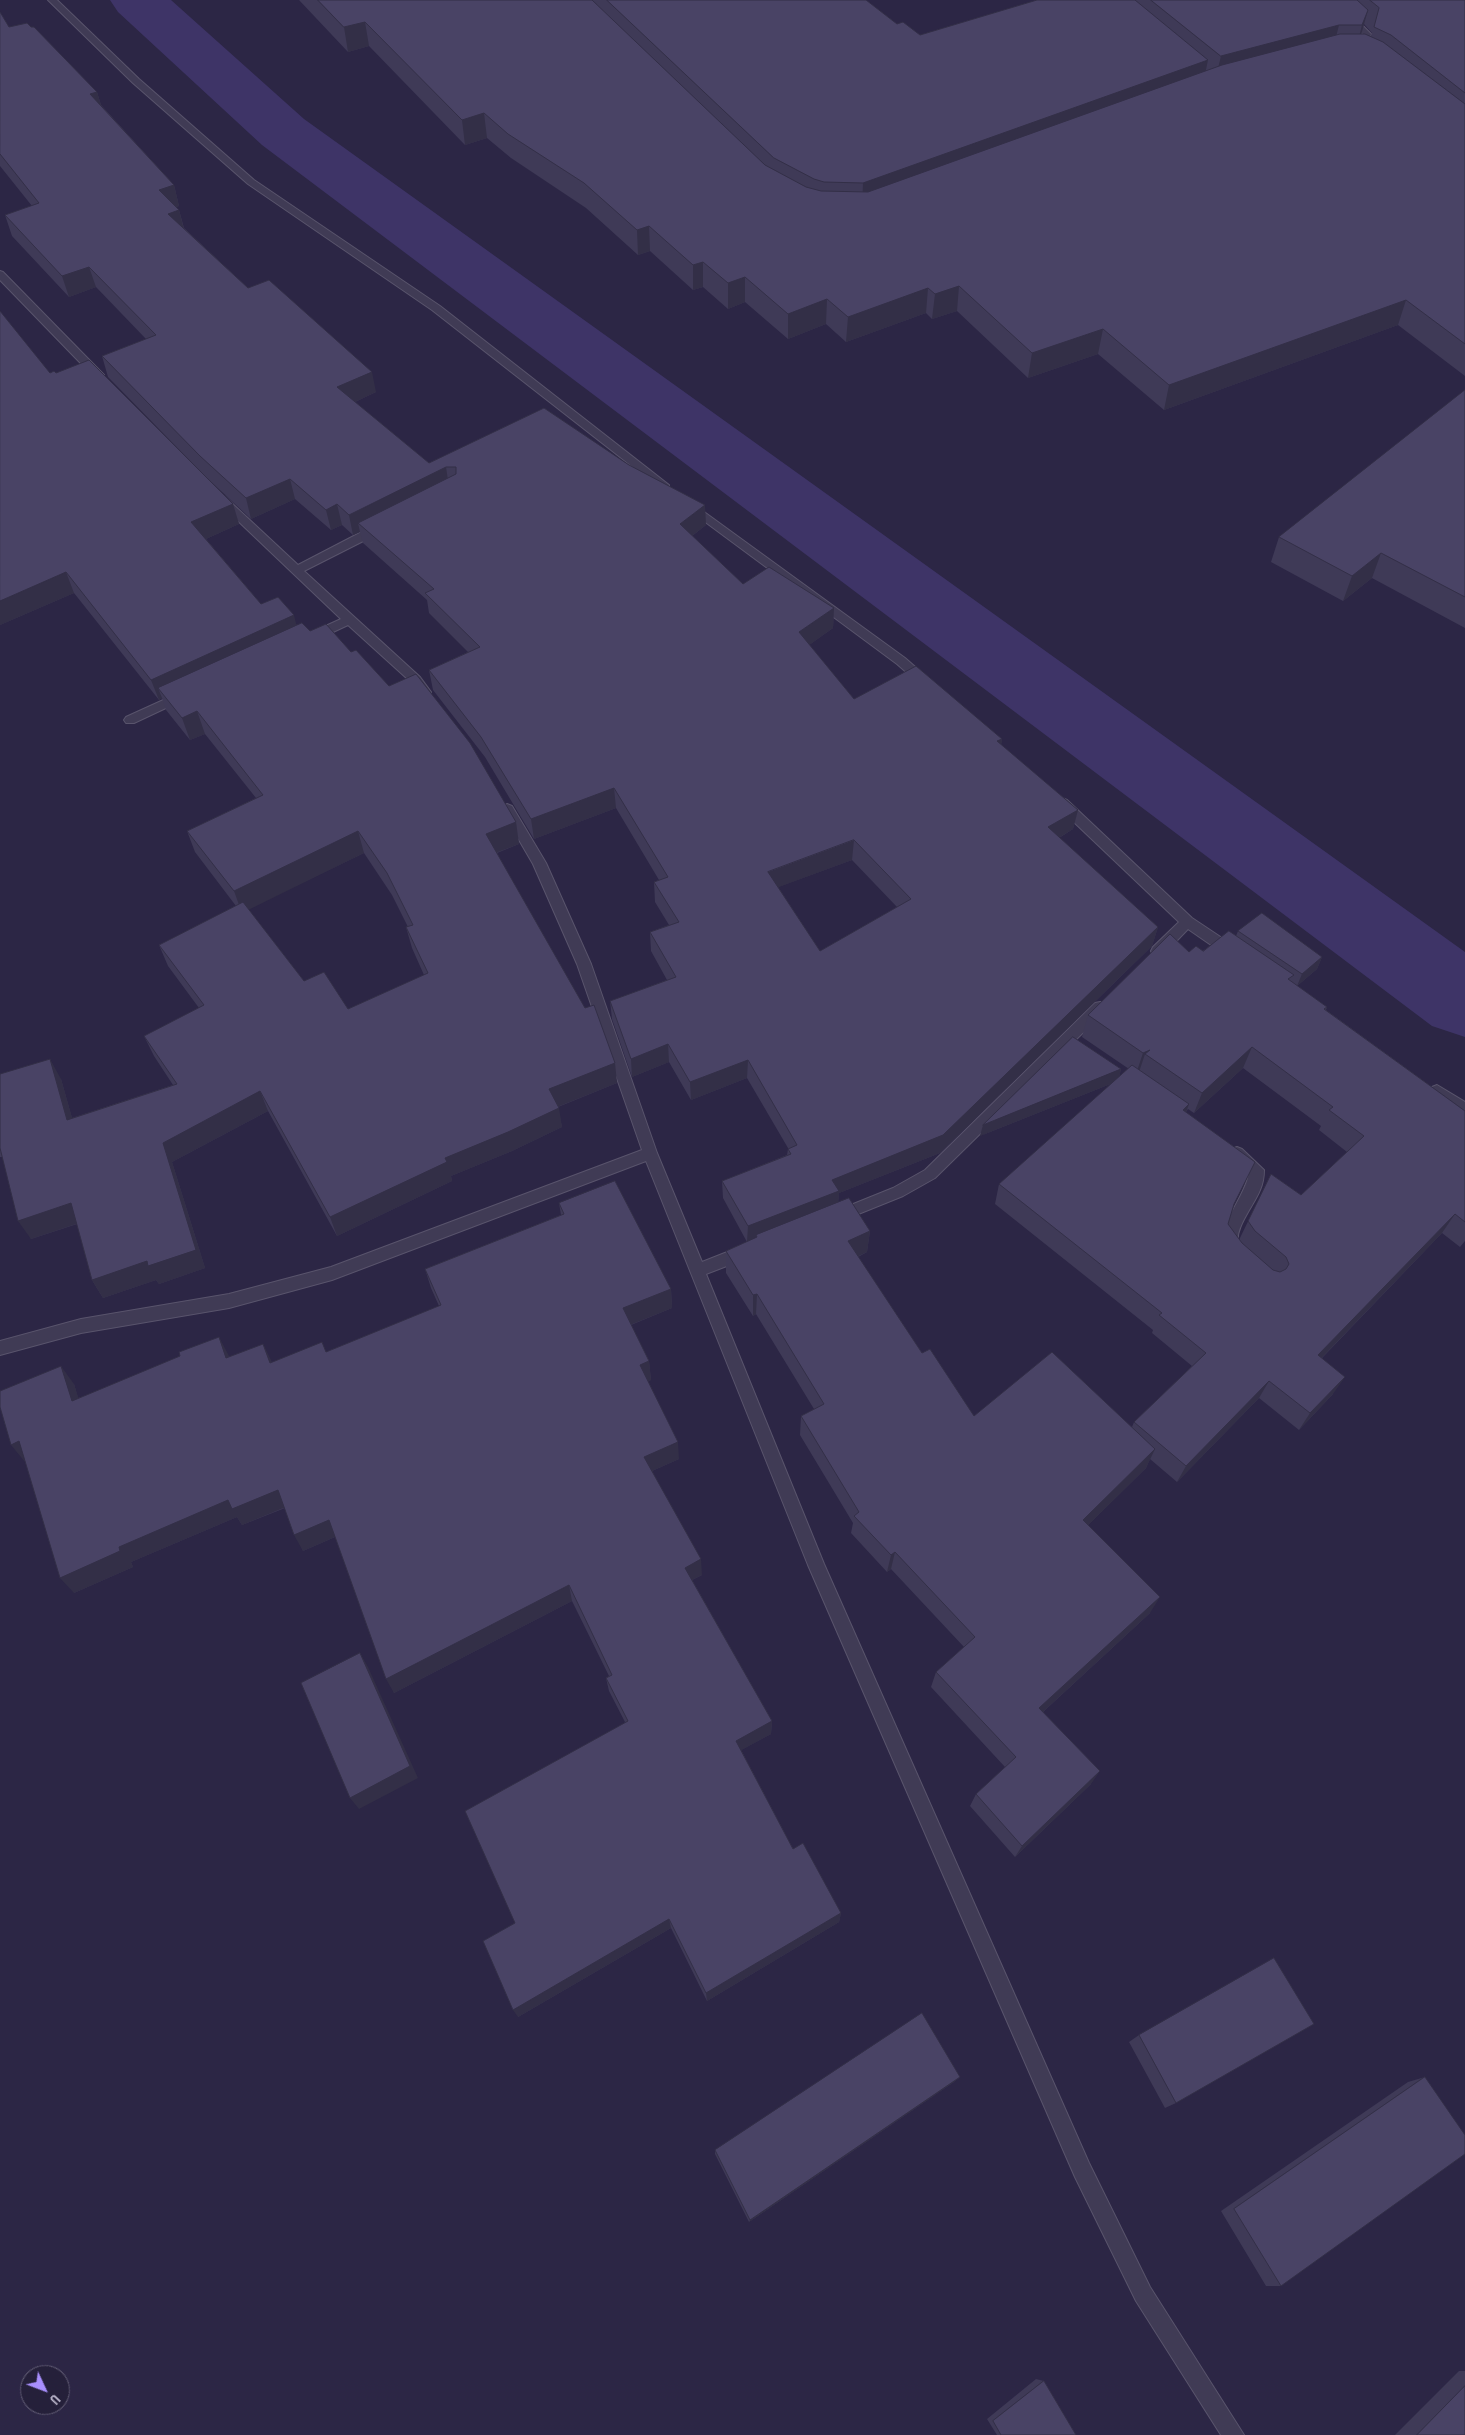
<!DOCTYPE html>
<style>
body{margin:0}
#map{position:relative;width:1465px;height:2435px;overflow:hidden;background:#2c2645;font-family:"PT Sans Narrow",sans-serif}
canvas{display:block}
.north{position:absolute;left:20px;top:2365px;width:50px;height:50px;box-sizing:border-box;background:#25203a;border:1px solid #625d75;border-radius:50%;rotate:133deg;font-size:14px;font-weight:700;line-height:20px;text-align:center;color:#beb9ce}
.north::after{content:'';display:block;margin:auto;width:18px;height:22px;background:#a88ffd;clip-path:polygon(50% 0,100% 100%,50% 72%,0 100%)}
</style>
<div id="map">
<canvas width="1465" height="2435"></canvas>
<div class="north">U</div>
</div>
<script>
const c = document.querySelector('canvas').getContext('2d');
c.lineJoin = 'round';
function paint(path, color) {
  c.fillStyle = color;
  c.fill(path, 'evenodd');
}
function strokePath(path, color, width, dash) {
  c.strokeStyle = color;
  c.lineWidth = width;
  c.lineCap = dash ? 'butt' : 'round';
  c.setLineDash(dash || []);
  c.stroke(path);
}
paint(new Path2D(`
 M110,0H171L304,119L1465,952V1037L1432,1026L262,145L118,12Z`), '#3e3467');
const minor = new Path2D(`
 M48,0H57L139,79L254,180L440,306L669,485V489H661L432,310L248,184L133,83Z
 M1328,0H1337L1371,34L1364,54L1357,52L1363,34Z
 M0,271L3,272L104,375V379H96L0,280Z
 M220,495L224,496L298,565L375,525H383V531L304,571L420,677L431,692L429,695H421L412,683L348,625L316,640H308L306,637L308,634L341,619L216,500V496Z
 M689,501L905,658L929,679L931,682L929,685H921L897,664L685,507L683,505Z
 M181,692L185,693L187,696L185,699L134,723H126L124,720L126,717Z
 M1062,798L1067,800L1192,918L1237,948L1239,952L1237,956H1227L1188,929L1163,955H1153L1151,951L1153,947L1179,922L1057,806L1056,803Z
 M507,804L512,806L546,863L591,964L657,1153L702,1262L745,1245L750,1247L753,1252L750,1257L706,1274L824,1564L1089,2163L1150,2287L1244,2435H1221L1136,2301L1075,2177L808,1565L646,1161L332,1280L229,1308L81,1333L0,1355V1341L81,1319L229,1294L331,1267L642,1150L577,964L533,864L501,809Z
 M1100,1002L1105,1003L1107,1007L1105,1011L935,1178L903,1196L836,1223L831,1221L829,1217L831,1213L893,1188L925,1170L1095,1003Z
 M1437,1085L1465,1102V1116L1432,1095L1430,1091L1432,1087Z
 M1237,1147L1242,1149L1264,1170C1264,1177 1263,1183 1260,1190C1255,1204 1232,1231 1239,1245L1236,1250L1231,1251L1226,1250C1213,1229 1247,1196 1249,1172L1230,1153L1232,1149Z`);
strokePath(minor, '#59546c', 2);
paint(minor, '#403b55');
paint(new Path2D(`
 M299,0H866L897,24L920,35L1037,0H1465V376L1398,325L1164,410L1098,354L1028,378L957,311L932,319L926,313L846,342L826,324L788,339L745,302L728,309L703,287L693,290L650,251L638,255L586,208L511,158L487,138L465,145L369,46L348,52ZM1364,24L1372,33L1371,36L1361,34Z
 M0,12L9,27L97,92L101,105L174,185L179,206L176,207L179,210L184,228L248,288L376,392L355,402L429,463L544,408L706,525L692,536L743,584L834,608L833,628L809,645L854,699L1002,739L1001,745L1078,810L1073,829L1059,838L1158,927L1152,946L940,1153L839,1193L838,1203L870,1231L867,1252L858,1257L922,1353L974,1416L1132,1427L1134,1422L1192,1366L1152,1333L1153,1330L995,1204L999,1184L1113,1083L980,1136L1121,1069L1119,1077L1129,1069L1082,1037L1088,1015L1189,952L1203,951L1236,936L1238,931L1322,957L1317,969L1297,986L1327,1007L1326,1010L1465,1111V1241L1460,1247L1442,1233L1322,1358L1333,1394L1299,1430L1259,1398L1177,1482L1150,1459L1146,1468L1088,1525L1150,1613L1043,1712L1091,1784L1015,1857L970,1806L976,1794L1005,1767L931,1687L936,1672L964,1647L891,1569L887,1572L851,1533L853,1523L800,1435L801,1416L814,1409L756,1314L753,1316L726,1273V1251L747,1242L723,1198L722,1181L787,1155L788,1149V1148L747,1078L691,1100L669,1062L632,1077L612,1019L610,1001L667,980L651,951L650,932L669,925L655,902L654,882L659,880L616,808L534,839L485,757L433,690L429,670L468,652L429,613L427,600L363,543L360,532L353,535L342,525L331,530L295,499L251,519L206,477L108,377L102,356L146,339L96,287L69,297L12,236L5,215L32,206L0,166ZM852,860L897,907L820,951L778,887ZM1243,1068L1321,1126L1319,1130L1347,1152L1301,1195L1271,1174L1239,1240L1228,1224L1234,1206L1186,1112L1188,1109L1194,1113Z
 M50,373H56L233,504L239,524L206,539L261,604L297,625L310,631L351,652L389,686L516,822L519,844L497,853L617,1083L558,1107L562,1127L512,1151L451,1176L452,1181L337,1236L268,1111L172,1162L205,1268L159,1284L156,1280L103,1298L92,1280L77,1224L31,1239L2,1157H0V1074L61,1079L72,1118L173,1085L154,1056L144,1036L199,1008L168,966L159,945L236,906L195,852L187,831L256,798L205,734L190,740L166,710L162,698L159,700L74,593L0,625ZM364,853L392,895L408,927H406L412,948L424,975L348,1009L304,981L248,909Z
 M1465,390V628L1372,578L1343,601L1271,562L1279,537Z
 M559,1203L671,1289L672,1308L631,1325L649,1361L651,1380L648,1381L679,1459L652,1471L702,1575L692,1580L772,1721L771,1734L741,1750L793,1849L841,1913L839,1922L707,2001L671,1928L518,2017L515,1923L625,1722L609,1691L606,1678L609,1676L572,1601L394,1693L335,1537L303,1551L285,1508L242,1525L237,1517L131,1562L133,1567L74,1593V1384L78,1398L229,1357L272,1362L326,1352L439,1306L431,1288L425,1269L561,1215Z
 M1139,2035L1176,2103L1165,2108L1129,2042Z
 M960,2077L954,2082L749,2222L715,2154V2150Z
 M1425,2077L1281,2286H1266L1221,2211L1408,2082Z
 M1459,2371H1465V2435H1395Z
 M1036,2379L1044,2381L1076,2435H997L987,2419Z`), '#3f3a57');
paint(new Path2D(`
 M1368,10L1361,35L1356,49L1362,25Z
 M365,22L369,46L348,52L344,27Z
 M1339,25L1333,49L1215,81L1221,56Z
 M1208,60L1203,84L862,208L863,183Z
 M97,92L103,112L90,94Z
 M484,113L487,138L465,145L462,120Z
 M174,185L179,206L164,211L159,190Z
 M179,210L184,230L168,214Z
 M649,226L650,251L638,255L637,230Z
 M703,262V287L693,290V265Z
 M89,267L96,287L69,297L62,276Z
 M745,277V302L728,309V283Z
 M959,286L957,311L932,319L935,294Z
 M928,288L926,313L846,342L848,317Z
 M827,299L826,324L788,339V314Z
 M1406,300L1398,325L1164,410L1169,385Z
 M1103,329L1098,354L1028,378L1032,353Z
 M372,372L376,392L342,408L337,387Z
 M446,467L449,487L358,523L360,532L353,535L349,515Z
 M290,479L295,499L251,519L246,498Z
 M233,504L239,524L197,543L191,522Z
 M337,504L342,525L331,530L326,510Z
 M705,505L706,525L680,545V524Z
 M1381,553L1372,578L1343,601L1352,576Z
 M66,572L74,593L0,625V601Z
 M834,608L833,628L798,653L799,632Z
 M294,615L299,636L158,688L162,698L159,700L151,680Z
 M197,711L205,734L190,740L182,718Z
 M1002,739L999,758L997,741Z
 M614,788L616,808L534,839L531,819Z
 M1078,810L1073,829L1044,847L1048,827Z
 M516,822L519,844L490,855L486,834Z
 M358,831L364,853L242,913L234,891Z
 M854,840L852,860L768,891V872Z
 M1158,927L1152,946L940,1153L839,1193L838,1207L757,1237L756,1235V1239L747,1242L748,1226L832,1180Z
 M1322,957L1317,969L1297,986L1302,974Z
 M668,1044L669,1062L632,1077L631,1059Z
 M1252,1047L1243,1068L1194,1113L1202,1093Z
 M1150,1050L1145,1054L1139,1072L1136,1074L1143,1053Z
 M50,1059L61,1079L78,1139L67,1120Z
 M748,1060L747,1078L691,1100L690,1082Z
 M615,1063L617,1083L552,1109L549,1089Z
 M1121,1069L1118,1081L980,1136L983,1125Z
 M260,1091L268,1111L172,1162L205,1268L159,1284L156,1280L103,1298L92,1280L163,1143Z
 M1189,1104L1182,1124L1183,1110Z
 M559,1108L562,1127L512,1151L451,1176L452,1181L337,1236L330,1217L445,1158Z
 M71,1203L82,1222L31,1239L18,1221Z
 M1455,1214L1442,1233L1307,1373L1318,1355Z
 M870,1231L867,1252L846,1262L848,1241Z
 M671,1289L672,1308L625,1327L623,1308Z
 M757,1294L756,1314L753,1316V1295Z
 M219,1337L229,1356L236,1377L226,1358Z
 M263,1344L272,1362L270,1363Z
 M649,1361L651,1380L642,1384L640,1365Z
 M61,1366L74,1384L85,1419L72,1401Z
 M1345,1377L1333,1394L1299,1430L1310,1413Z
 M1269,1381L1259,1398L1177,1482L1186,1466Z
 M19,1441L25,1462L11,1445Z
 M678,1442L679,1459L645,1474L644,1457Z
 M1155,1449L1146,1468L1075,1538L1083,1520Z
 M278,1490L288,1506L242,1525L237,1517L131,1562L133,1567L74,1593L60,1578L119,1547L228,1500Z
 M329,1520L337,1536L303,1551L294,1535Z
 M895,1552L891,1569L887,1572L891,1555Z
 M701,1559L702,1575L686,1583L685,1568Z
 M569,1585L572,1601L394,1693L386,1679Z
 M1160,1597L1150,1613L1032,1722L1039,1708Z
 M360,1653L368,1667L418,1778L359,1809L350,1798Z
 M772,1721L771,1734L736,1753V1741Z
 M1100,1771L1091,1784L1015,1857L1022,1846Z
 M841,1913L839,1922L707,2001L706,1993Z
 M669,1919L671,1928L518,2017L513,2010Z
 M960,2077L954,2082L749,2222L750,2220Z`), '#332f47');
const building = new Path2D(`
 M318,0H592L765,165L806,187L821,191L868,192L1222,65L1340,34H1365L1383,42L1465,104V344L1406,300L1169,385L1103,329L1032,353L959,286L935,294L928,288L848,317L827,299L788,314L745,277L728,283L703,262L693,265L649,226L637,230L584,183L508,134L484,113L462,120L365,22L344,27Z
 M607,0H866L897,24L903,22L920,35L1037,0H1135L1208,60L863,183L824,182L814,179L774,158Z
 M1151,0H1357L1368,10L1362,25H1339L1221,56Z
 M1370,0H1465V93L1391,35L1374,27L1379,8Z
 M0,12L9,27L27,23L31,27H34L97,92L90,94L174,185L159,190L179,210L168,214L248,288L269,280L372,372L337,387L429,463L544,408L629,465L705,505L680,524L743,584L769,567L834,608L799,632L854,699L916,666L1002,739L997,741L1078,810L1048,827L1158,927L943,1135L832,1180L839,1191L748,1226L722,1181L791,1154L788,1149L797,1145L748,1060L690,1082L668,1044L631,1059L610,1001L676,977L650,932L679,922L654,882L668,877L614,788L531,819L481,737L429,670L480,647L425,593L434,589L358,523L456,474V467H446L349,515L337,504L326,510L290,479L246,498L200,456L102,356L156,335L89,267L62,276L5,215L39,203L0,154ZM854,840L911,899L820,951L768,872Z
 M0,311L50,373L54,371L56,373L89,360L233,504L191,522L261,604L278,597L294,615L151,680L66,572L0,601Z
 M1465,390V597L1381,553L1352,576L1279,537Z
 M302,623L310,631L326,624L351,652L356,650L389,686L416,674L470,743L516,822L486,834L585,1008L594,1005L615,1063L549,1089L559,1108L508,1132L445,1158L447,1162L330,1217L260,1091L163,1143L196,1250L148,1266L147,1261L92,1280L71,1203L18,1221L0,1148V1074L50,1059L67,1120L177,1084L144,1036L204,1005L159,945L243,902L304,981L324,972L348,1009L428,973L406,927L413,925L387,873L358,831L234,891L187,831L263,795L197,711L182,718L158,688Z
 M1262,913L1322,957L1302,974L1238,931Z
 M1229,931L1294,975L1288,979L1327,1007L1324,1009L1465,1111V1222L1455,1214L1318,1355L1345,1377L1310,1413L1269,1381L1186,1466L1134,1422L1206,1353L1159,1315L1162,1313L999,1184L1132,1065L1189,1104L1183,1110L1255,1162L1234,1204L1228,1224L1242,1243L1273,1270L1280,1272L1286,1269L1289,1264L1286,1257L1255,1231L1248,1221L1271,1174L1301,1195L1364,1136L1329,1110L1333,1107L1252,1047L1202,1093L1145,1054L1150,1050L1143,1053L1088,1015L1170,934L1189,952L1196,946L1203,951Z
 M1073,1037L1121,1069L983,1125Z
 M615,1181L671,1289L623,1308L649,1361L640,1365L678,1442L644,1457L701,1559L685,1568L772,1721L736,1741L793,1849L803,1843L841,1913L706,1993L669,1919L513,2010L483,1941L515,1923L465,1811L628,1721L606,1678L612,1675L569,1585L386,1679L329,1520L294,1535L278,1490L232,1509L228,1500L119,1547L120,1551L60,1578L19,1441L11,1445L0,1407V1391L61,1366L72,1401L180,1356L179,1352L219,1337L226,1358L263,1344L270,1363L322,1342L326,1352L441,1305L425,1269L564,1214L559,1203Z
 M849,1198L870,1231L848,1241L922,1353L930,1349L974,1416L1052,1352L1155,1449L1083,1520L1160,1597L1039,1708L1100,1771L1022,1846L976,1794L1016,1757L936,1672L975,1637L895,1552L891,1555L854,1516L859,1512L801,1416L824,1404L757,1294L753,1295L726,1251L757,1237L756,1235Z
 M360,1653L410,1766L350,1798L301,1683Z
 M1274,1958L1314,2024L1176,2103L1139,2035Z
 M922,2013L960,2077L750,2220L715,2150Z
 M1425,2077L1465,2135V2154L1281,2286L1234,2209Z
 M1044,2381L1076,2435H1001L993,2421Z
 M1465,2386V2435H1417Z`);
paint(building, '#494365');
strokePath(building, '#332f47', 1);
</script>
